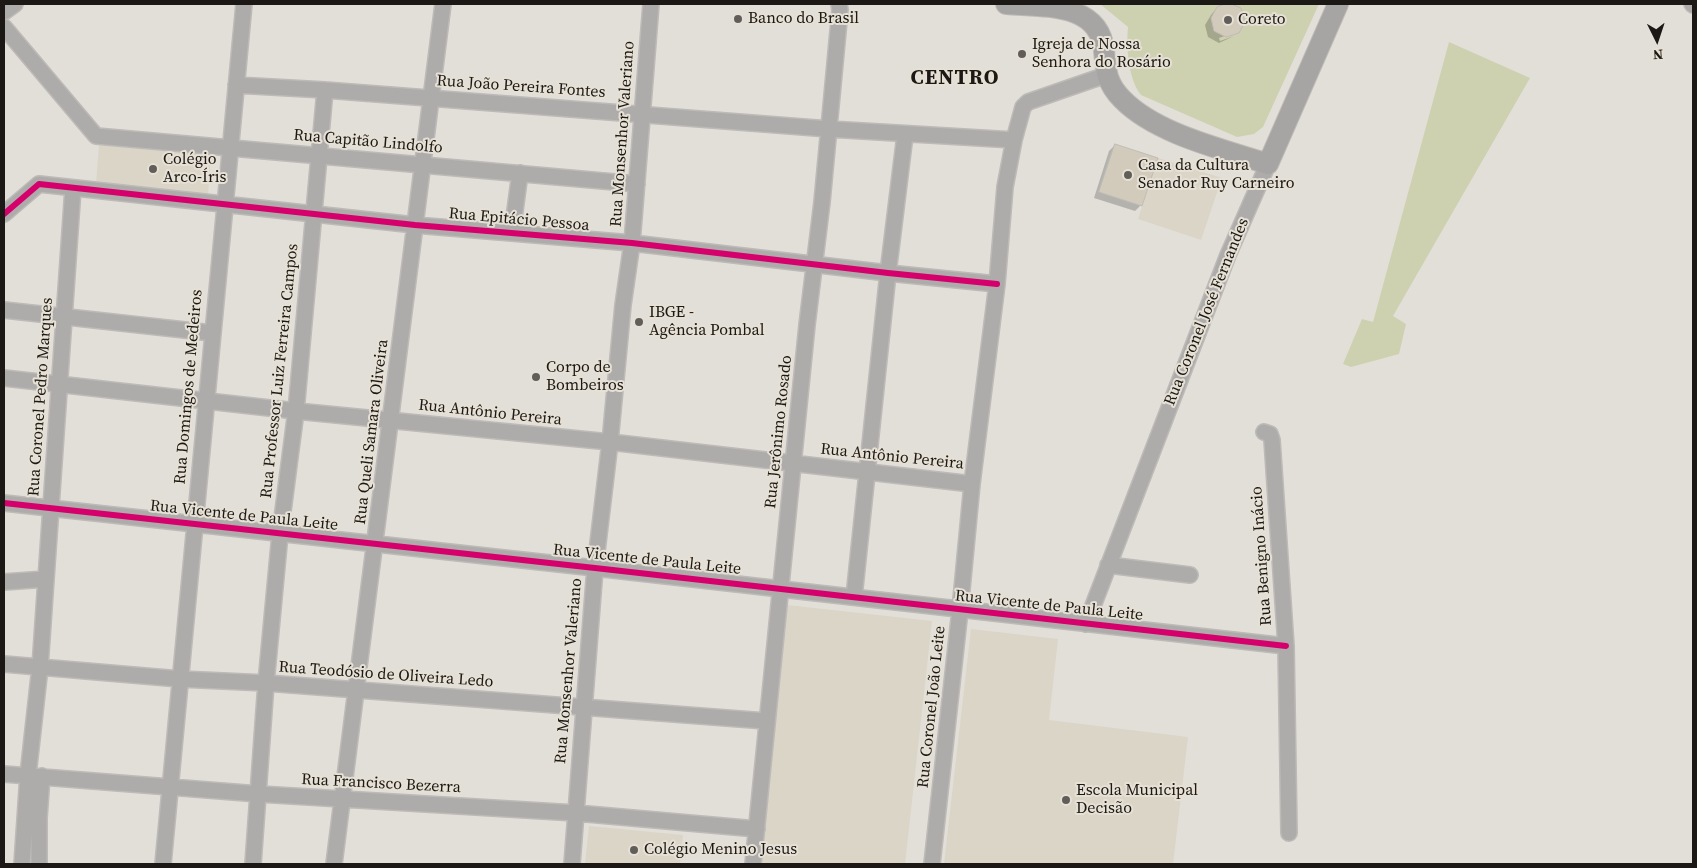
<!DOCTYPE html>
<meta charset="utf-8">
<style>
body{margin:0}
#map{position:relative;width:1697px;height:868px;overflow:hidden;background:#e2dfd9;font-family:"Source Serif 4",serif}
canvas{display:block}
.frame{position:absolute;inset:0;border:5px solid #1b1815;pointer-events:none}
.north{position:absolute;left:1632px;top:15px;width:50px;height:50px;-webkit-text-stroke:4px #e6e0d5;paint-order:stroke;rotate:176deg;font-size:14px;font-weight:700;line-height:20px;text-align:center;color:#1b1815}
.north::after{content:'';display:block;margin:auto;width:18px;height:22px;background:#1b1815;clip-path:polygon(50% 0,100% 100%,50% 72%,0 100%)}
</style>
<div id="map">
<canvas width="1697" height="868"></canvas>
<div class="frame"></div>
<div class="north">N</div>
</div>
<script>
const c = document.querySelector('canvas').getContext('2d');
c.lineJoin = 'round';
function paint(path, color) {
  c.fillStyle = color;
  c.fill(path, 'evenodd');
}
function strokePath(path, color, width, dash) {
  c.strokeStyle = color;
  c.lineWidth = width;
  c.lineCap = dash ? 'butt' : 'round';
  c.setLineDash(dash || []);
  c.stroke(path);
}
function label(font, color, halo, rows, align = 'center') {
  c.font = font + ' "Source Serif 4",serif';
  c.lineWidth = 4;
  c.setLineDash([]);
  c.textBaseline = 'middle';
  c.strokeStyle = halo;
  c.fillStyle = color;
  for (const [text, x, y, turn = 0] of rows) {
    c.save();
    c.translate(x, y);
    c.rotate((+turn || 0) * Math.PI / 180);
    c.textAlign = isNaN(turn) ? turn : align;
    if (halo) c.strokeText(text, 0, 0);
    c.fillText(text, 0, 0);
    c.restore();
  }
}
paint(new Path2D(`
 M99,145L211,155L208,194L96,184Z
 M1158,158L1222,178L1201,240L1138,219Z
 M778,604L932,621L905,864H749Z
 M971,629L1058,639L1049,720L1188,737L1173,864H944Z
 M589,826L683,835L680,864H585Z`), '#dbd5c8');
paint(new Path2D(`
 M1100,4H1319L1263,127L1254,134L1237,137L1141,95C1128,79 1126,46 1128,27Z
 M1449,42L1530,78L1393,316L1406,324L1399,354L1351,367L1343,364L1362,319L1373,322Z`), '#ced1b0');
paint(new Path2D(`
 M1229,4L1239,9L1236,32L1219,38L1220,41L1234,36L1219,43L1208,37L1205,25L1211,15L1217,8Z
 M1115,145L1141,205L1135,211L1094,198L1109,151Z`), '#0003');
const building = new Path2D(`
 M1226,4H1231L1241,8L1245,22L1239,33L1226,37L1214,31L1211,18L1217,7Z
 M1115,144L1158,158L1142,206L1099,192Z`);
paint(building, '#d2cbbc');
strokePath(building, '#bfbcb8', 1);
const minor = new Path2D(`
 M1692,4L1693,5
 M4,12L15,4
 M4,27L96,136C276,153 457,167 637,184
 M236,85L325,90L829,129L1014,140
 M4,214L39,184L415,225L632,243L888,273L997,284
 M512,233L520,173
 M4,310L212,333
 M4,378L296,411L610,442L972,484
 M1264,432L1270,434L1272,440L1286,646L1289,833
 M4,503L595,568L1286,646
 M1108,565L1190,575
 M4,582L46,579
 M854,597L888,273L905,135
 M1086,624L1228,255L1268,164
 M4,664L180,679L266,683L766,721
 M4,774L259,794L576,813L757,829
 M26,817L39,818V864
 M39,818L42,776
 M22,864L28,775L40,667L46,579L73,188
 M163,864L244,4
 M253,864L266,683L280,534L296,411L325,90
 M334,864L443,4
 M572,864L595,568L610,442L623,305L632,243L651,4
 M753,864L807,325L822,202L840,10L839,4
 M932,864L960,610L972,484L997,284L1005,187L1014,140L1023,107L1028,102L1106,75`);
const major = new Path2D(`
 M1006,4C1043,7 1100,2 1104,51C1106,72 1107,84 1122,99C1156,134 1222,149 1268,164L1338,4`);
strokePath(minor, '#bdbab7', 18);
strokePath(major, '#bdbab7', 22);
strokePath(minor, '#aeacab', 15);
strokePath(major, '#a7a5a3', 20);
strokePath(new Path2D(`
 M4,214L39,184L415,225L632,243L888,273L997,284
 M4,503L595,568L1286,646`), '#d6006c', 6);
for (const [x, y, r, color] of [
 [738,19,5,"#615e5a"],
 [1228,20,5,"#615e5a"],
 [1022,54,5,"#615e5a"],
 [153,169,5,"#615e5a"],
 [1128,175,5,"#615e5a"],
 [639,322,5,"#615e5a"],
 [536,377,5,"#615e5a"],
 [1066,800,5,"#615e5a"],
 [634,850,5,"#615e5a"]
]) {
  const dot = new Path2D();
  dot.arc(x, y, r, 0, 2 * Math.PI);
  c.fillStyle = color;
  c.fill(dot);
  strokePath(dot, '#e6e0d5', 2);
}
label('16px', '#1b1815', '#e6e0d5', [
 ["Banco do Brasil",748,19],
 ["Coreto",1238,20],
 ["Igreja de Nossa",1032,45],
 ["Senhora do Rosário",1032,63],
 ["Colégio",163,160],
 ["Arco-Íris",163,178],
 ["Casa da Cultura",1138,166],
 ["Senador Ruy Carneiro",1138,184],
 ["IBGE -",649,313],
 ["Agência Pombal",649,331],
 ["Corpo de",546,368],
 ["Bombeiros",546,386],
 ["Escola Municipal",1076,791],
 ["Decisão",1076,809],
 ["Colégio Menino Jesus",644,850]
], 'left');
label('16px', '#1b1815', '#e6e0d5', [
 ["Rua João Pereira Fontes",521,87,4],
 ["Rua Monsenhor Valeriano",623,134,-86],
 ["Rua Capitão Lindolfo",368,142,5],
 ["Rua Epitácio Pessoa",519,220,5],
 ["Rua Coronel José Fernandes",1207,312,-68],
 ["Rua Professor Luiz Ferreira Campos",280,371,-84],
 ["Rua Domingos de Medeiros",189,387,-85],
 ["Rua Coronel Pedro Marques",41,397,-86],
 ["Rua Antônio Pereira",490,413,6],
 ["Rua Queli Samara Oliveira",372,432,-83],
 ["Rua Jerônimo Rosado",779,432,-84],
 ["Rua Antônio Pereira",892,457,6],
 ["Rua Vicente de Paula Leite",244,516,6],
 ["Rua Benigno Inácio",1262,556,-94],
 ["Rua Vicente de Paula Leite",647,560,6],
 ["Rua Vicente de Paula Leite",1049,606,6],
 ["Rua Monsenhor Valeriano",569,671,-85],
 ["Rua Teodósio de Oliveira Ledo",386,675,4],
 ["Rua Coronel João Leite",932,707,-84],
 ["Rua Francisco Bezerra",381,784,3]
]);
c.letterSpacing = '1px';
label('bold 21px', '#1b1815', '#e6e0d5', [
 ["CENTRO",955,79]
]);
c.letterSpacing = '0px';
</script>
